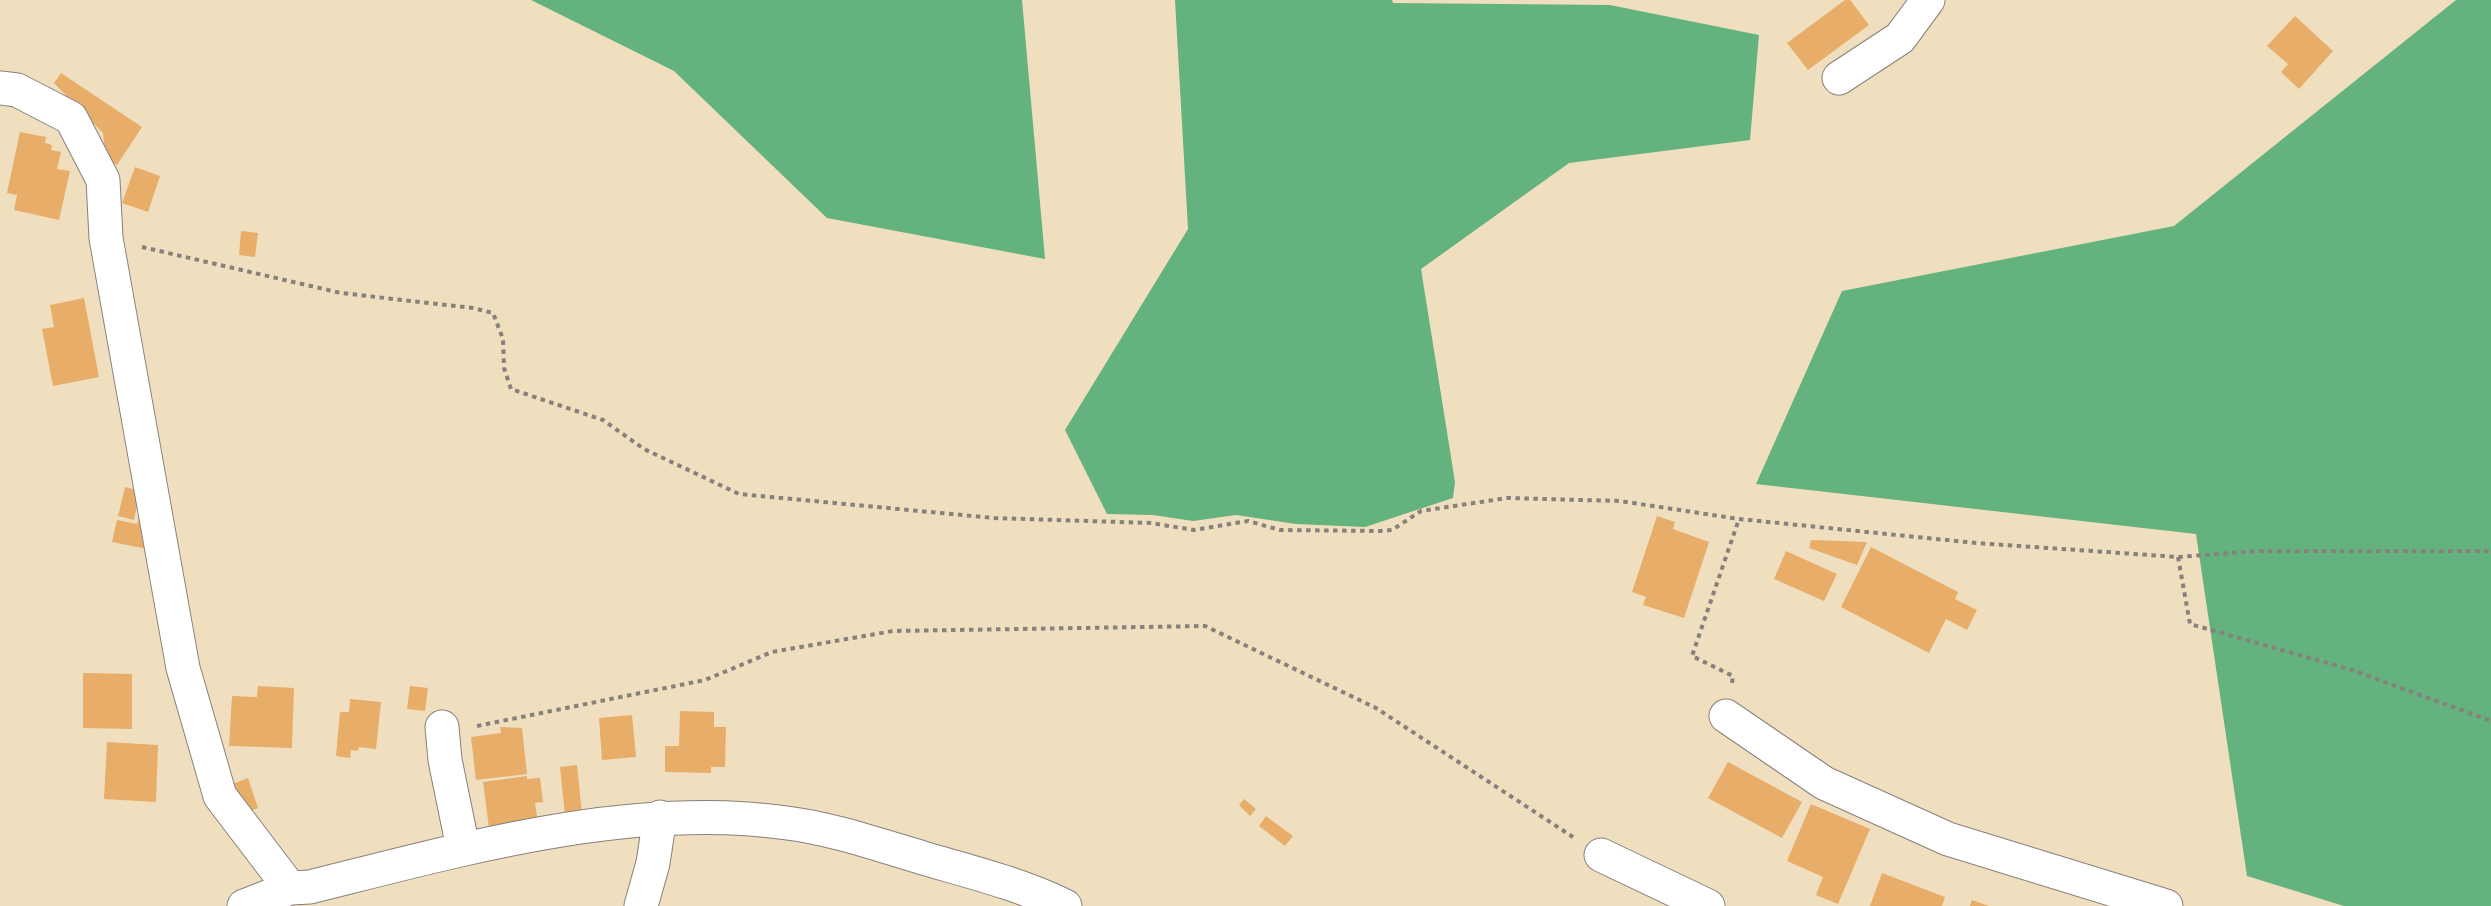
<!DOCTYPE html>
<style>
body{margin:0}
canvas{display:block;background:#efdfbe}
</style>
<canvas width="2491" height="906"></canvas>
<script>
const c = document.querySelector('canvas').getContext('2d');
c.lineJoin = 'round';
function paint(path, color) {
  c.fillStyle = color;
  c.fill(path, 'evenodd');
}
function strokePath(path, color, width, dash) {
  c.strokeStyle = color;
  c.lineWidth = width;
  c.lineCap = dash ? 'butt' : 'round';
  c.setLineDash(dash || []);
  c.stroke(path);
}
paint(new Path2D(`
 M531,0H1022L1045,259L827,218L674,71Z
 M1175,0H1392L1393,3L1610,5L1759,35L1750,140L1569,163L1421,269L1455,482L1453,498L1365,527L1296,524L1236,515L1193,521L1153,515L1107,514L1065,430L1188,229Z
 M2456,0H2491V906H2344L2247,876L2196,534L1756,484L1842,291L2174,226Z`), '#64b27e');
paint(new Path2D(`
 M1845,0H1850L1869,25L1808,70L1787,43Z
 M2295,16L2333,51L2299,89L2281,72L2288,64L2267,46Z
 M61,73L142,127L117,165L106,160L103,133L54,83Z
 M20,132L46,137L45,143L52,145L51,150L61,152L57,169L70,171L59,220L14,210L17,195L7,193Z
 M135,167L160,176L148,212L122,203Z
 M241,231L258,233L255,257L239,255Z
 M84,298L99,377L53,386L42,329L54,327L50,305Z
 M125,487L140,491L134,520L118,516Z
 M139,516H144L141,530L146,537L147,549L112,542L117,520L137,524Z
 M1657,516L1675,522L1673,529L1709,542L1684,618L1643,605L1646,597L1632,592Z
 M1811,540L1867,542L1857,565L1809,548Z
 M1871,547L1958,592L1955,599L1977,610L1967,630L1946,619L1929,653L1841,607Z
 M1786,551L1837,574L1824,601L1774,579Z
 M83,673L132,674V729L83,728Z
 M258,686L294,688L292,748L229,746L232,696L257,697Z
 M410,686L428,688L425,711L407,709Z
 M350,699L381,702L376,749L359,747L358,751L351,750L350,758L336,756L340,712H349Z
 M680,711L714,712V727H726L725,767H711V773L665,772V746H679Z
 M632,715L636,757L602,760L599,718Z
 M500,727L522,728L527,774L476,780L471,737L501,733Z
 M107,742L158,745L156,802L104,799Z
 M1728,762L1802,802L1782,838L1708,798Z
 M577,765L582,814L565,816L560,767Z
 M527,776V779L540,778L543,802L535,803L538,822L489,828L483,782Z
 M248,778L258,808L242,814L232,784Z
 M1244,799L1256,809L1250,816L1239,805Z
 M1811,804L1870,829L1838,904L1816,895L1823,877L1787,861Z
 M1266,816L1293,836L1285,846L1259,826Z
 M1882,873L1945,897L1942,906H1870Z
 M1972,900L1989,906H1970Z`), '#e7ad69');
const minor = new Path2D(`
 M1839,78L1900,38L1928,0
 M0,88L17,90L71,118L103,180L106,238L183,668L220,796L290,888L310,887C462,849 630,801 787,823C834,829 879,845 923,858C971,872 1020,884 1065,906
 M1726,716L1824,783L1948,839L2166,906
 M442,727L445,760L463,848
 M1601,855L1708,906
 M244,906L290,888
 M641,906L653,863L660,817`);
strokePath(minor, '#88807c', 35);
strokePath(new Path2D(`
 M142,247L341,293L473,308L493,313L503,339L504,368L511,389L603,420L644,449L739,494L994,518L1151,523L1194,530L1248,521L1280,530L1380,531L1392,530L1421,511L1507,498L1620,501L1739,519L1976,543L2178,557L2258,551H2491
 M2178,557L2190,624L2352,670L2491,721
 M1732,683L1733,676L1692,656L1739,519
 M477,726L705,680L772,652L893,631L1205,626L1376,708L1573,837`), '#88807c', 4, [4.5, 4.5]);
strokePath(minor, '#fff', 33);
</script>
